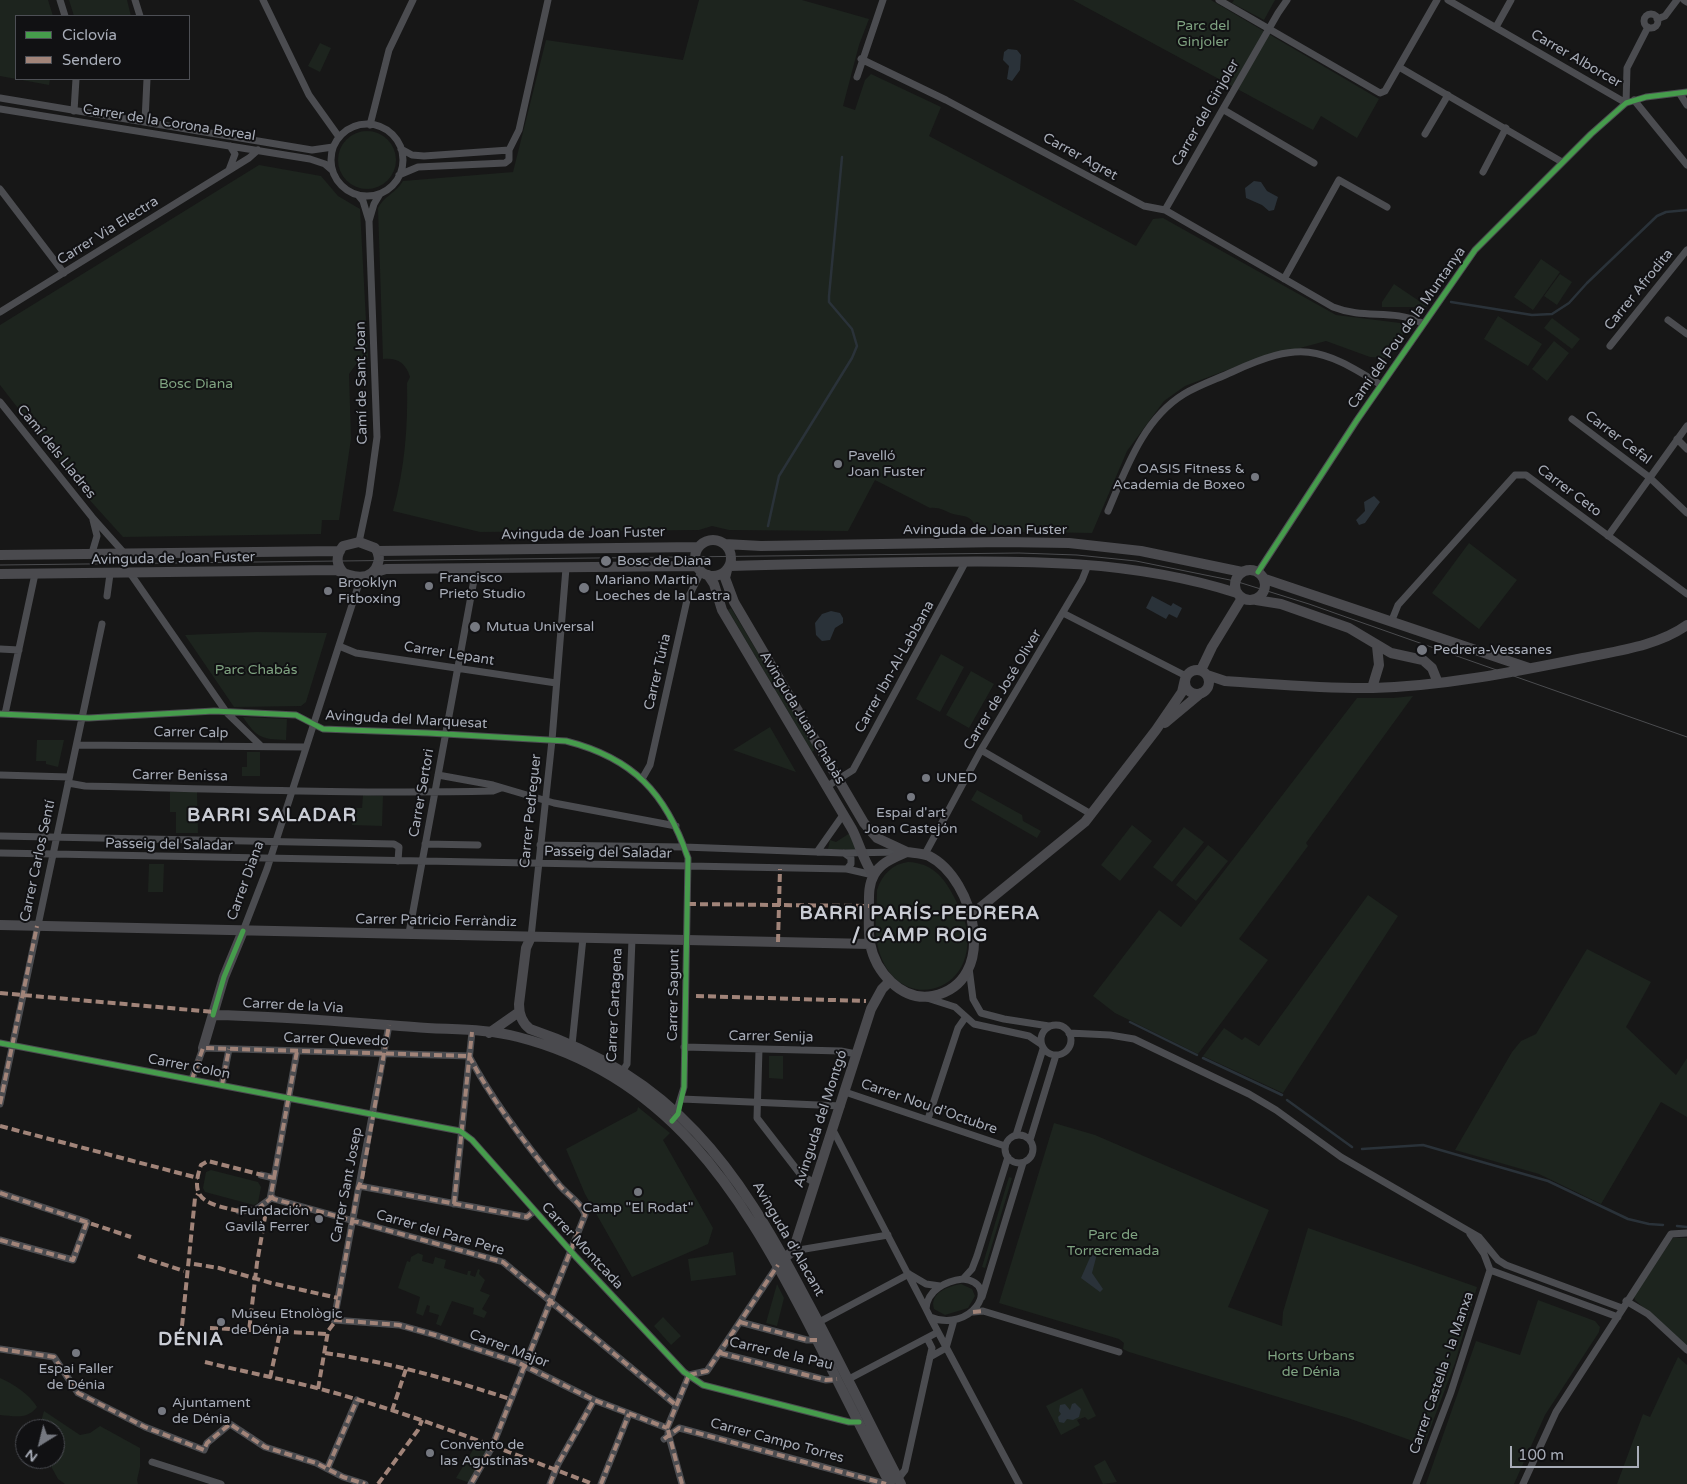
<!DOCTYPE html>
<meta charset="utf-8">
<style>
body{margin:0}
#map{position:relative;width:1687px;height:1484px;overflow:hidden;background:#171717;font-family:"Varela Round",sans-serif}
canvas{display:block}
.legend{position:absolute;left:15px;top:15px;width:175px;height:65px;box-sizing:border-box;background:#111113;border:1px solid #4d4f55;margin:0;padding:6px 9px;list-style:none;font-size:15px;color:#a8adb8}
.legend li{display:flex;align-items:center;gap:10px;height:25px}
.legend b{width:25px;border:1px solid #4d4f55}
.north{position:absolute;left:15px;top:1419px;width:50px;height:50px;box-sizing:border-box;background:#111113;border:1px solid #4d4f55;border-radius:50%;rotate:216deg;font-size:14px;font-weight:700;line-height:20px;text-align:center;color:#a8adb8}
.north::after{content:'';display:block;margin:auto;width:18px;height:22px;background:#757880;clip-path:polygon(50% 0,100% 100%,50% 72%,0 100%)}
.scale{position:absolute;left:1510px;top:1446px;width:129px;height:22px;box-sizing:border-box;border:2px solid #a8adb8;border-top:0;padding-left:6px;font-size:15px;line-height:18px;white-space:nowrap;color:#a8adb8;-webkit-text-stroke:4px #111113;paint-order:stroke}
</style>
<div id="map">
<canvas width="1687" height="1484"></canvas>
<ul class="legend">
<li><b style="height:6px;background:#469c4c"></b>Ciclovía</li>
<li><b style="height:6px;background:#a18479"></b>Sendero</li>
</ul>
<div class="north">N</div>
<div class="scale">100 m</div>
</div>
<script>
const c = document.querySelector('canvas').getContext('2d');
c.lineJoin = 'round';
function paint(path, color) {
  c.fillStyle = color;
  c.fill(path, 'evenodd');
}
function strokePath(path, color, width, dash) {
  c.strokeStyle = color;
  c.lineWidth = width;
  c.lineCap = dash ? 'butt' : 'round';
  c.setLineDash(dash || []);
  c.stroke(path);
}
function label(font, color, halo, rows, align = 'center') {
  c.font = font + ' "Varela Round",sans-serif';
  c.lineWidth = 4;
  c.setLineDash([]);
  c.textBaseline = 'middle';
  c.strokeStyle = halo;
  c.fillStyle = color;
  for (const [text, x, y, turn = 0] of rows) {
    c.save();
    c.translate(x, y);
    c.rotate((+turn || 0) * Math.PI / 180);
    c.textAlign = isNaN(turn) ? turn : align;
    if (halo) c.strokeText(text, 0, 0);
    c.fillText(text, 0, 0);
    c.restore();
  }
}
paint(new Path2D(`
 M0,0H48L53,16H16V79H50L49,85L0,76Z
 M69,0H127L131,16H74Z
 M699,0H802L869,19L859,45L843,106L855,110L865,80L871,74L941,107L929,136L1136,246L1153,219L1163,218L1336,315L1400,323C1411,333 1394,351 1385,358L1370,357L1326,341L1248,362L1185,386L1164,401L1127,451L1092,533L977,531C972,515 967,517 953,514C944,511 940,507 930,508L875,480L848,531L729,530L712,526L699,530L480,532L393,511C405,467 408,427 407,383L410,377C406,363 397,357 383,359L378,208C383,197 397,192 403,181L513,172L546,40L683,60Z
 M1073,0H1211L1379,99L1357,138L1321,116L1313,130Z
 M1234,0H1275L1264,20L1232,3Z
 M320,43L331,48L320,72L308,66Z
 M338 160a29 29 0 1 1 58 0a29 29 0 1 1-58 0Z
 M259,165L321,176L338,196L360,209L368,358L357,363L349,374L351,439L339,520H322L321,534L123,537L86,496L0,385V325Z
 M1541,259L1560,272L1533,310L1514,297Z
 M1560,274L1572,282L1557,305L1544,296Z
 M1394,284L1428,307H1382V302Z
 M1498,316L1542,344L1528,366L1484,339Z
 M1552,318L1580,339L1572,349L1544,328Z
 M1554,341L1569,353L1547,381L1532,369Z
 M1469,543L1517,580L1479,629L1432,593Z
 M731,608L816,749L812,752L728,610Z
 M257,632L327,633L306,702L301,706L234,707L185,635Z
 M941,654L964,667L940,712L916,699Z
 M971,671L994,684L969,728L946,715Z
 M1413,696L1306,843L1308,846L1239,939L1268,960L1198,1054L1115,1013L1093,996L1159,910L1181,927L1357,698H1393Z
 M243,717L287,719L286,740C261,739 257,738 243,717Z
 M770,727L796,772L733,750Z
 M37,740H64L58,767L46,764V761H36Z
 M247,752H260V776H242V767H247Z
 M977,790L1022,815L1023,821L1041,831L1037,838L971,800Z
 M170,792H197L198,833H176V812H170Z
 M363,795L383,796L382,826L352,825V808H362Z
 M1132,825L1152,841L1120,881L1101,865Z
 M1184,827L1204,842L1172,882L1153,867Z
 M850,833L857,847L855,850L828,849L830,840L836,842Z
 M1208,845L1228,861L1196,901L1176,885Z
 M908,862C932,863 944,877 954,897C960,908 966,920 967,933C974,996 897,1013 879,951C873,932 877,910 877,890C882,875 892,864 908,862Z
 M149,864H164L163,892H148Z
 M1368,895L1398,916L1283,1093L1203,1056L1224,1028L1242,1040L1245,1037L1259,1046Z
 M1587,949L1651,982L1626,1027L1676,1075L1687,1058V1117L1661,1102L1601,1204L1539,1174L1455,1150L1512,1052L1521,1041L1536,1034Z
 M769,1056H783V1079L769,1078Z
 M638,1107L670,1133L663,1140L713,1228L708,1244L632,1277L585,1194L566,1149L637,1111Z
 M1054,1123L1095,1135L1269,1210L1228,1307L1282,1326L1283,1312L1308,1228L1477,1287L1455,1363L1424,1445L1348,1418L1129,1352L1123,1349L1124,1343L1119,1339L999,1303Z
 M211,1170L258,1182L261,1187L258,1203L254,1205L205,1192L203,1188L206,1172Z
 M1009,1177L1012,1178L985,1268L982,1267Z
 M1673,1238H1687V1347L1635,1300L1634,1296Z
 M733,1252L736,1275L691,1281L688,1259Z
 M418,1253L423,1255L422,1261L433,1264L435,1257L446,1260L444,1268L467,1275L468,1271H471L470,1275L475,1277L478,1269L480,1270L479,1274L485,1280L480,1291L490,1295L482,1309L487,1312L484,1318L473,1314L474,1308L452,1301L441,1326L436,1324L439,1315L429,1312L430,1306L427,1305L423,1316L416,1313L420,1297L398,1288L407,1261L410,1262L411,1257Z
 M777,1284L784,1298L777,1326L766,1323Z
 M961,1284L972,1289L975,1296L968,1308L945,1315L934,1309C929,1293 949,1286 961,1284Z
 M1538,1300L1595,1321L1600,1327L1599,1332L1545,1415L1514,1484H1426L1476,1341L1520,1355Z
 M663,1317L681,1336L671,1345L654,1326Z
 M1678,1357L1687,1365V1484H1617L1643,1414L1650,1417Z
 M0,1378C14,1384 29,1394 37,1407C27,1420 14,1416 0,1415Z
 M1082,1388L1096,1416L1088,1420L1085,1417L1077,1420L1080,1425L1061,1435L1046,1406Z
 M44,1411L80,1435L90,1433L100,1426L140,1448V1467L137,1480L138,1484H65L58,1479L47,1459H55V1429H39Z
 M477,1443L490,1448L470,1483L456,1478Z
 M1105,1460L1117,1482L1103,1484L1094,1466Z`), '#1d241e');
paint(new Path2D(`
 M1008,49L1017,50L1021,55L1020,70L1012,81L1007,79L1009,66L1003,60L1004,52Z
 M1254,181L1261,182L1267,191L1278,197L1274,210L1269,211L1262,205L1246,198L1245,188Z
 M1374,496L1380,502L1365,523L1359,525L1356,520L1365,511L1364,502Z
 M1152,596L1171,606L1173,603L1182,608L1177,618L1169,614L1166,619L1146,608Z
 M831,611L840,613L843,618V623L835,628L830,640L822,641L816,635L815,623L822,614Z
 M1092,1253L1097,1254L1092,1273L1103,1289L1100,1292L1081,1278Z
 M1075,1403L1081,1409L1079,1417L1073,1420L1067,1419L1064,1423L1059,1422L1058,1417L1061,1414L1059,1411L1060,1405L1065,1404L1070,1410L1072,1404Z`), '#2a3239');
strokePath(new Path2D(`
 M1451,302L1532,315L1552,314L1569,303L1587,283L1657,216L1666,212L1687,210
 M768,526L779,476L852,358L857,346L852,329L829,302V296L842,157
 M1130,1022L1197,1055
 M1203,1058L1282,1095
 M1287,1100L1352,1147
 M1362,1149L1423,1145L1548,1181L1628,1219L1649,1224L1663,1225
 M1677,1226L1687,1227`), '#2a3239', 2.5);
strokePath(new Path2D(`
 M60,0L65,16
 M135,0L140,16
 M263,0L309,95L339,137
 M1219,0L1380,93L1385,91L1437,0
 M1448,0L1626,103
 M1684,0L1687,2
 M1644 21a7 7 0 1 1 14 0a7 7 0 1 1-14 0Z
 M1657,19L1665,16L1677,0
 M1496,27L1511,0
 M861,59L946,100L1144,206L1165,210L1333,307C1366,320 1391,308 1422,323
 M1399,67L1562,162
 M857,77L883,0
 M1680,94L1687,105
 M0,98L312,150L333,147
 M1634,100L1687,165
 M1626,103L1627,68L1648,27
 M0,109L310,159L325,164L332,170
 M1224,110L1314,163
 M74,111L76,79
 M145,121L147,79
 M331 160a36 36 0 1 1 72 0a36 36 0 1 1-72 0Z
 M370,125L389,50L413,0
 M1425,134L1448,95
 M401,149L412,155L424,156L509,150
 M229,170L235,154L230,146
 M1483,172L1506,128
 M399,175L418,167L505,163L509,160V150L519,130L548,0
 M0,189L64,273
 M358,195L363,201L369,221L377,437L369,495L359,542
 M1165,210L1278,13L1287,0
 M369,221L374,204L380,194
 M1284,279L1339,180L1387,207
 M0,312L249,158L258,150
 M1668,320L1687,334
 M1610,346L1687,250
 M0,402L92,517L125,554
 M1572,419L1649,477L1687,513
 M1677,439L1687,449
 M1108,511C1126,469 1143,419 1184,394C1199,385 1217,379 1232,372C1300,341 1319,346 1381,385
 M1608,536L1687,426
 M92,553L97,536L93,520
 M1258,572L1357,420L1475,250L1591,134L1626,103L1646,97L1687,92
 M130,573L227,713L261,746
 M107,596L110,574
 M1063,613L1186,676
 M1392,620L1398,605L1515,475H1526L1687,594
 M339,646L356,653L556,683
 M0,649L19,650
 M0,714L89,718L214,711L296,715L323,729L428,733L566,741C633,758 666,793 688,858L684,1087L675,1117
 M5,714L35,574
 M77,745L305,747
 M981,750L1091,814
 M0,775L69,777
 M438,775L493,785L554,803L676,826
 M642,779L650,765L687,600L701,572
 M68,783L85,786C221,789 357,794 493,791L501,788
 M826,787L853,770L966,561
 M0,836L394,844L399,847L398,861
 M425,844L478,845
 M540,845L684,847L844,853L901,852
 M817,852L843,815
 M0,853L847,869L873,875
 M844,853L851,858V864L847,869
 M925,854L981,750L1082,580L1088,565
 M243,931L267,869L361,577
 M409,933L476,569
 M531,937L552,740L566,568
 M969,968L973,999L981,1013L1004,1019L1049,1026
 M927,998L955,1007L974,1024L1029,1036L1041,1044
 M1041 1040a15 15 0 1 1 30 0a15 15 0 1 1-30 0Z
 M389,1025L334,1320L399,1325L435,1335L519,1363L594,1400L667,1428
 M1069,1033L1110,1035L1134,1039L1249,1094L1276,1110L1341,1157L1479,1237L1498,1260L1506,1265L1622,1308
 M0,1043L460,1131L472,1140L576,1257L684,1372L703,1385L849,1422H859
 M572,1045L583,938
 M684,1047L841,1051L856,1054
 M759,1049L757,1118L801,1175L815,1183
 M469,1056C493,1102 527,1146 560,1186C567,1194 583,1205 585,1215L492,1447L471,1484
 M622,1072L627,1064L632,939
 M192,1079L203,1048L469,1056
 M222,1085L229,1049
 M845,1092L1005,1146
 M682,1099L841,1106
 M0,1104L102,624
 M928,1119L958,1028L965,1018
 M833,1130L926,1309
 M1005 1149a14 14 0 1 1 28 0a14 14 0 1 1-28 0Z
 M1016,1135L1043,1049
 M1030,1140L1056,1055
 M274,1178L297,1051
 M359,1186L527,1217L534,1211
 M0,1193L87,1222L73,1260L0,1240
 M271,1196L274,1199L503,1262L676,1405
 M454,1204L472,1032
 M239,1211L255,1210L270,1199L274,1178L261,1175
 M1470,1234L1484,1254L1490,1270
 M793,1251L888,1235
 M1490,1270L1618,1317
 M909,1274L926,1284L940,1286
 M963,1279C1003,1284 970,1334 930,1317L926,1309C927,1290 946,1281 963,1279Z
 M963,1279L972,1269L977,1256L1008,1157
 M982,1297L1023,1163
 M1626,1301L1648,1314L1687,1350
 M973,1312L983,1311L1119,1352
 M930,1317L1019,1484
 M740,1322L807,1340H817
 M819,1322L909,1274
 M946,1348L954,1320
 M0,1349L54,1357L78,1393L145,1427L204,1450L207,1443L230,1424L265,1447L316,1463L343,1477L365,1484
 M720,1353L826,1380L837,1379
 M930,1357L946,1348
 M689,1375L707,1371L778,1265
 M847,1380L938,1332
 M667,1428L689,1375
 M668,1433L682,1484
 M664,1439L679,1428L683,1429L886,1484
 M152,1462L221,1484
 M328,1467L357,1400
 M898,1479L905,1470L932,1348L927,1338
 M550,1484L558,1464L594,1400
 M601,1484L629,1414
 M1416,1484L1451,1392L1490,1270
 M1523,1484L1556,1412L1671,1234L1687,1233`), '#4b4c50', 7);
strokePath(new Path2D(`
 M695 558a18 18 0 1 1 36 0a18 18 0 1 1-36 0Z
 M725,544L761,546L1002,542L1069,543L1141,551L1242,572
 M377,551L698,547
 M0,555L340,551
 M730,566C793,564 856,563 919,562C1026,560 1134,560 1237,593
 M1235 585a15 15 0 1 1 30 0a15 15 0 1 1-30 0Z
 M727,570L725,578L734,602L864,823L877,838L907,852
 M373,573L386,569L697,566
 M0,574L336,570C349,576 372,584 378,563C380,557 379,553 375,548L359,542L343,546C335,556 336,566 345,574
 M708,575L714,584L722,610L852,829C859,842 865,866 874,875
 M1265,579L1529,668
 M1256,600L1281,604L1349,628L1391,653L1423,660L1432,668L1438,683
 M1185 682a12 12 0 1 1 24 0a12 12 0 1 1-24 0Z
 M1201,670L1212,647L1242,598
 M1207,675L1225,681C1274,684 1324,689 1373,688C1443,686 1514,672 1583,658C1616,651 1658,646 1687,625
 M1372,688L1379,665L1377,646
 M1165,723L1201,693
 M907,852C914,853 922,853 929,856C975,879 1000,982 933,996C901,1002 875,971 870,943C868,932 869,920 869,909C869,898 868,885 874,875C881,862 894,858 907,852Z
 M971,915L1085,822L1156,730L1182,692L1185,679
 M0,925L870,944
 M531,937L526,948L519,1004C519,1014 522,1023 530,1029C675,1078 736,1166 804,1295C838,1357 868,1421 901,1484
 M213,1015C280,1016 347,1022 414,1027C447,1030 485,1028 518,1037C667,1075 739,1190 805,1317C834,1373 861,1429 890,1484
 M489,1033L519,1012
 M203,1048L224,977L243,931
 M781,1261L793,1251L871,1009L882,989L890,981`), '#4a4a4e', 10);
strokePath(new Path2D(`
 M0,565L1019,553L1077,555L1136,561L1235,581L1309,604L1687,737`), '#4b4c4f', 1);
strokePath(new Path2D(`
 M688,904L869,906
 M778,942L780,869
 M0,993L214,1012
 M696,996L866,1001
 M469,1056C493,1102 527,1146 560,1186C567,1194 583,1205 585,1215L492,1447L471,1484
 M192,1079L203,1048L469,1056
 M222,1085L229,1049
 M0,1104L37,926
 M0,1126L198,1178
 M274,1178L297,1051
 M359,1186L527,1217L534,1211
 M0,1193L131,1237
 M271,1196L274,1199L503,1262L676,1405
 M454,1204L472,1032
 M239,1211C208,1204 188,1201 201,1165L208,1161L274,1178L270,1199L260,1207L265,1217L257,1263L249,1331
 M0,1240L73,1260L87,1222
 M138,1256L184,1271
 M194,1264L219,1268L271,1283L338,1298
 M973,1312L983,1311
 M334,1320L399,1325L435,1335L519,1363L594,1400L667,1428
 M740,1322L807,1340H817
 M182,1326L195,1198L198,1194
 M210,1328L328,1334
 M0,1349L54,1357L78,1393L145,1427L204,1450L207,1443L230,1424L265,1447L316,1463L343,1477L365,1484
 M325,1353C388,1362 449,1379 510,1399
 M720,1353L826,1380L837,1379
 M205,1362C241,1371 277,1378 313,1387C409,1412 500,1449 593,1484
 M689,1375L707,1371L778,1265
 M270,1378L280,1332
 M318,1389L328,1331L334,1323L358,1188L362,1179L389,1025
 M392,1411L406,1369
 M667,1428L689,1375
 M668,1430L682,1484
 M664,1439L679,1428L683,1429L886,1484
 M328,1467L357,1400
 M378,1484L418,1430L422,1420
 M550,1484L558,1464L594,1400
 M601,1484L629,1414`), '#a18479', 4, [8, 4]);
strokePath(new Path2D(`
 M1258,572L1357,420L1475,250L1591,134L1626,103L1646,97L1687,92
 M0,714L89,718L214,711L296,715L323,729L428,733L566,741C633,758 666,793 688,858L684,1087L678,1114L672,1121
 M213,1015L224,977L243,931
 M0,1043L460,1131L472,1140L576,1257L684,1372L703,1385L849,1422H859`), '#469c4c', 5);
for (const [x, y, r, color] of [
 [838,464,5,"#757880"],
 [1255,477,5,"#757880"],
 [606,561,6,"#757880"],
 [429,586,5,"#757880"],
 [584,588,6,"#757880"],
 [328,591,5,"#757880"],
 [475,627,6,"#757880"],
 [1422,650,6,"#757880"],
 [926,778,5,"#757880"],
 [911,797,5,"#757880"],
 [638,1192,5,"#757880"],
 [319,1219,5,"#757880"],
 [221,1322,5,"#757880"],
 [76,1353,5,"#757880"],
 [162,1411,5,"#757880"],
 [430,1453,5,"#757880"]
]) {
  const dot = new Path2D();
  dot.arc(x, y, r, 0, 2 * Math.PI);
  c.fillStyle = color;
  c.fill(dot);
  strokePath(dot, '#111113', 2);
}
label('14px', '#7fa381', '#111113', [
 ["Parc del",1203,26],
 ["Ginjoler",1203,42],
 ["Bosc Diana",196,384],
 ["Parc Chabás",256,670],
 ["Parc de",1113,1235],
 ["Torrecremada",1113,1251],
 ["Horts Urbans",1311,1356],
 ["de Dénia",1311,1372]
]);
label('14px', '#a8adb8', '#111113', [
 ["Carrer Alborcer",1576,59,30],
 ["Carrer del Ginjoler",1206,113,-60],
 ["Carrer de la Corona Boreal",169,123,9],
 ["Carrer Agret",1080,157,29],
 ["Carrer Via Electra",108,231,-32],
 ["Carrer Afrodita",1639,290,-51],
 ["Camí del Pou de la Muntanya",1407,328,-55],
 ["Camí de Sant Joan",362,383,-91],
 ["Carrer Cefal",1618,438,37],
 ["Camí dels Lladres",56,452,51],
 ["Carrer Ceto",1569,491,37],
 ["Avinguda de Joan Fuster",985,530],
 ["Avinguda de Joan Fuster",583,534,-1],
 ["Avinguda de Joan Fuster",173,559,-1],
 ["Carrer Lepant",449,654,9],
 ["Carrer Ibn-Al-Labbana",895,667,-61],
 ["Carrer Túria",658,672,-77],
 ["Carrer de José Oliver",1003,690,-59],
 ["Avinguda Juan Chabàs",802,718,59],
 ["Avinguda del Marquesat",406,720,3],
 ["Carrer Calp",191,733,1],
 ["Carrer Benissa",180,776,1],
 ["Carrer Sertori",422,793,-80],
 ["Carrer Pedreguer",531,811,-84],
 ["Passeig del Saladar",169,845,1],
 ["Passeig del Saladar",608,853,1],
 ["Carrer Carlos Sentí",38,861,-78],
 ["Carrer Diana",246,881,-70],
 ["Carrer Patricio Ferràndiz",436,921,1],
 ["Carrer Sagunt",674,995,-89],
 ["Carrer Cartagena",615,1005,-87],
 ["Carrer de la Via",293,1006,3],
 ["Carrer Senija",771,1037,1],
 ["Carrer Quevedo",336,1040,2],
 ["Carrer Colon",189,1067,11],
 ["Carrer Nou d’Octubre",929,1107,19],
 ["Avinguda del Montgó",821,1119,-72],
 ["Carrer Sant Josep",347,1185,-79],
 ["Carrer del Pare Pere",440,1233,16],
 ["Avinguda d'Alacant",788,1239,60],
 ["Carrer Montcada",582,1246,47],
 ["Carrer Major",509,1349,21],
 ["Carrer de la Pau",781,1354,13],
 ["Carrer Castella - la Manxa",1442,1373,-71],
 ["Carrer Campo Torres",777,1441,15]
]);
label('14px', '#a8adb8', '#111113', [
 ["Pavelló",848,456],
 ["Joan Fuster",848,472],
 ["OASIS Fitness &",1245,469,"right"],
 ["Academia de Boxeo",1245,485,"right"],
 ["Bosc de Diana",617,561],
 ["Francisco",439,578],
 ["Prieto Studio",439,594],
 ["Mariano Martin",595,580],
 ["Loeches de la Lastra",595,596],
 ["Brooklyn",338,583],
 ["Fitboxing",338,599],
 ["Mutua Universal",486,627],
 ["Pedrera-Vessanes",1433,650],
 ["UNED",936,778],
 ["Espai d'art",911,813,"center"],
 ["Joan Castejón",911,829,"center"],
 ["Camp \"El Rodat\"",638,1208,"center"],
 ["Fundación",309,1211,"right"],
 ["Gavilà Ferrer",309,1227,"right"],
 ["Museu Etnològic",231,1314],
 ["de Dénia",231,1330],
 ["Espai Faller",76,1369,"center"],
 ["de Dénia",76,1385,"center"],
 ["Ajuntament",172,1403],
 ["de Dénia",172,1419],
 ["Convento de",440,1445],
 ["las Agustinas",440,1461]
], 'left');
c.letterSpacing = '1px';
label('bold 19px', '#c9ccd4', '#111113', [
 ["BARRI SALADAR",272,816],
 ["BARRI PARÍS-PEDRERA",920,914],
 ["/ CAMP ROIG",920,936],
 ["DÉNIA",191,1340]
]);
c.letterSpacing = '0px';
</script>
